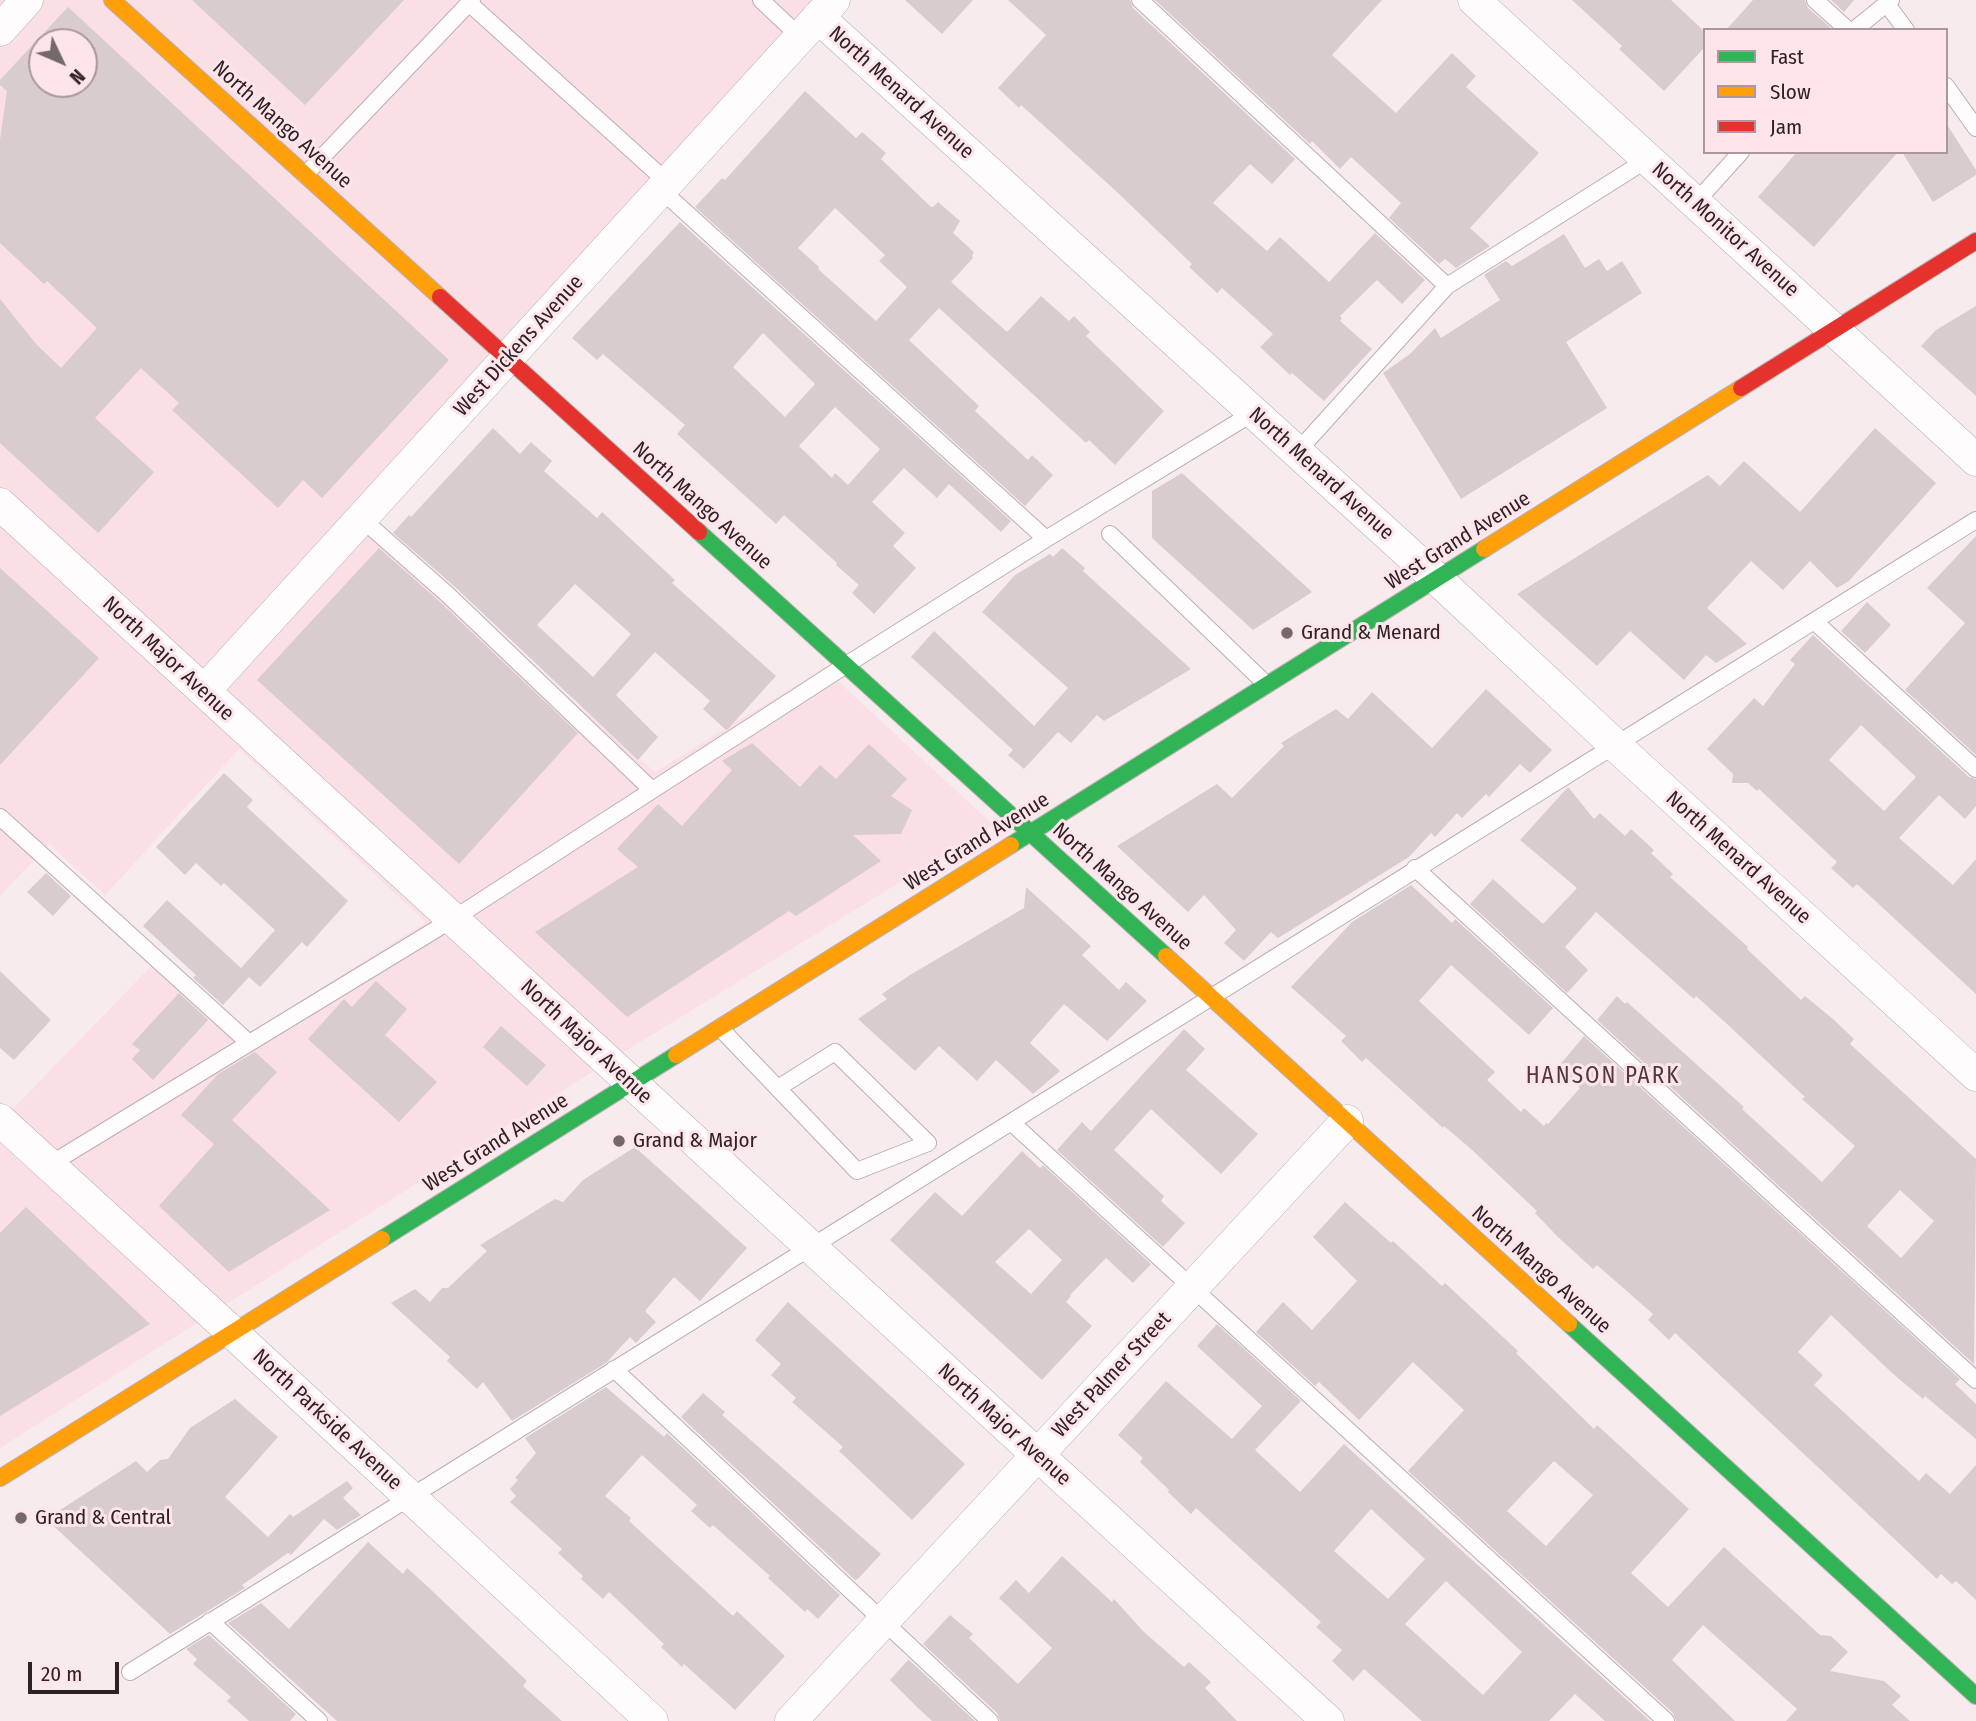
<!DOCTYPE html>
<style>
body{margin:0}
#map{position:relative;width:1976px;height:1721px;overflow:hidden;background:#f8ebee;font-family:"Fira Sans Condensed",sans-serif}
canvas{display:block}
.legend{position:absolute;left:1703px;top:28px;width:245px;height:126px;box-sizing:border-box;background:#fee5eb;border:2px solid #ab979c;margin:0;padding:9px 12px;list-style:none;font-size:21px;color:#2e2225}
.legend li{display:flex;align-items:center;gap:14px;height:35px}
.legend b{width:35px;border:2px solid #ab979c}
.north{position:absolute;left:28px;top:28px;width:70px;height:70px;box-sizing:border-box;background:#fee5eb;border:2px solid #ab979c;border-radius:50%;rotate:134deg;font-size:19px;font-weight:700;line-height:28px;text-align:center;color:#2e2225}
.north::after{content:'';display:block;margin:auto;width:24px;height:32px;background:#75686b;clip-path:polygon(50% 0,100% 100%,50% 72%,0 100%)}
.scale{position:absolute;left:28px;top:1662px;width:91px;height:32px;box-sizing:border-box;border:4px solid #2e2225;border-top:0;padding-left:9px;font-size:21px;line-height:24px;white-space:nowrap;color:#2e2225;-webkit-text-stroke:5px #fee5eb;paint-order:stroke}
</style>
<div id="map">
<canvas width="1976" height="1721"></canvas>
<ul class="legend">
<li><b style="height:9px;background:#30b455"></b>Fast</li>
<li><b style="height:9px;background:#ff9f0a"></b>Slow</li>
<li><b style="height:9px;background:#e5322d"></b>Jam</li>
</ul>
<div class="north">N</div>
<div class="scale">20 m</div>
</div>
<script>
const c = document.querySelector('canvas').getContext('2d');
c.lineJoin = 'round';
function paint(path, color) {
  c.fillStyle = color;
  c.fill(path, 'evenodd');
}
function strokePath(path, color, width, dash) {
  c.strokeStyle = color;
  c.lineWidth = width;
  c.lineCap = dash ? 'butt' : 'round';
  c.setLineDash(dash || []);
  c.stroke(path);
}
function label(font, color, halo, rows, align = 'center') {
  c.font = font + ' "Fira Sans Condensed",sans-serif';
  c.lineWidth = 6;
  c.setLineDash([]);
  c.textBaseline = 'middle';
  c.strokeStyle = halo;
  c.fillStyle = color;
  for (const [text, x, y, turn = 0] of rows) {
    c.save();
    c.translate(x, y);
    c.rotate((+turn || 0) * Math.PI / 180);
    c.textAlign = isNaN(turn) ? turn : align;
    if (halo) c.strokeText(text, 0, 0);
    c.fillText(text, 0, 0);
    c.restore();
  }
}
paint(new Path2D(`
 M0,0H823L355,513L655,772L824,668L993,825L619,1055L0,1448V1101L11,1111L153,964L237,1041L426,922L239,749L105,895L49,844L0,896ZM42,42H84V84H42Z`), '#fadfe5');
paint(new Path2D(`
 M192,0H404L305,105Z
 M905,0H973L942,34Z
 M1008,0H1130L1133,8L1295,159L1272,184L1250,164L1213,203L1267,251L1280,237L1329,282L1375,233L1425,280L1402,304L1377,280L1340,316L1342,318L1340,321L1372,349L1324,401L1292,373L1290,375L1260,347L1273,334L1222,288L1217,293L1189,267L1192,264L1117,192L1021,105L1019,108L998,88L1046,35Z
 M1155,0H1382L1332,55L1396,113L1452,53L1476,76L1466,87L1539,153L1470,228L1490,246L1456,268L1445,259L1439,264L1389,218L1401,203L1351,157L1340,169L1312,141L1310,144Z
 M1572,0H1671L1705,32V47L1664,91L1619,49L1622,46Z
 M1753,0H1805L1808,8L1830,27L1827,30H1726Z
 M1831,0H1854L1844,12Z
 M68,7L449,360L322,498L303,480L278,508L172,410L179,403L141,368L95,418L154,472L98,533L0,443V299L36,344L61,368L97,328L47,281L44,284L0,243V140L7,91L0,85V80ZM42,42H84V84H42Z
 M805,91L856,138L862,132L886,153L881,159L930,206L933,207L938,202L960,221L953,233L974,252L972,256L973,258L951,282L1007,332L1041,296L1069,321L1074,316L1090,332L1086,336L1164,411L1115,465L1089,440L1086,443L939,308L909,340L979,406L975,411L1028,460L1032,455L1053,475L1025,506L695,207L722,178L725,180ZM835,208L885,255L879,261L907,287L876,321L818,269L819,267L798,248Z
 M1946,123L1976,170V175L1933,202L1902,152H1946Z
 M1797,152H1898L1814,247L1758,197Z
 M680,222L1011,521L1001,532L949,484L937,498L904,468L872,502L905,533L893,546L916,568L874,614L852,593L859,585L836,565L837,563L784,515L776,524L677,434L685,425L603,354L597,360L572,338ZM763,333L815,384L785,417L733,367ZM835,407L880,449L848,485L835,473L832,478L799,446Z
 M1564,234L1585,268L1599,259L1607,271L1622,261L1642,293L1566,342L1607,408L1461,499L1383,373L1410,354L1435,328L1441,338L1500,300L1484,275L1506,261L1512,266Z
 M1976,306V396L1921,346L1936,330Z
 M493,428L520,454L531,442L552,461L544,471L597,518L602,512L675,580L672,583L776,676L728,729L726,730L703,709L710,701L655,652L616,695L658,737L638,760L454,586L393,533L409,515L411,517ZM575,584L631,634L593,677L537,625Z
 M1875,428L1936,483L1849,581L1837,588L1810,561L1783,590L1751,561L1707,608L1747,644L1716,663L1706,655L1684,680L1630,631L1597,666L1517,594L1708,475L1720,486L1744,461L1800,512Z
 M1182,473L1312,592L1253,630L1152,538V491Z
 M1976,536V755L1905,690L1965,623L1927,588Z
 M379,548L440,602L578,733L459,864L257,680Z
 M1062,548L1085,568L1083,571L1191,669L1104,721L1097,715L1071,743L1058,732L1024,769L1008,755L1013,750L911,657L934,631L1034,726L1068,688L982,612L1015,575L1050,554L1053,557Z
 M0,568L99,658L0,765Z
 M1867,602L1891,625L1865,653L1841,631Z
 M1813,635L1969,777L1976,779V806L1965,819L1939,795L1899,838L1953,885L1976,859V994L1857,884L1853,888L1831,868L1837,862L1759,789L1757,791L1748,783H1732L1733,774L1707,749L1754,698L1763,706L1795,664L1790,660ZM1861,725L1916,777L1884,811L1829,760Z
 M1486,689L1552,750L1530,773L1520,764L1489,797L1486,794L1462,818L1457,813L1435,837L1431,833L1409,857L1278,938L1271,932L1244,961L1224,943L1236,930L1204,895L1188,912L1117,846L1217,784L1232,798L1284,746L1281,743L1336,709L1348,719L1372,692L1432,748Z
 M752,743L800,787L820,765L836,779L869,744L907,779L891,796L912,810L901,834L853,835L881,861L796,916L789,911L627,1017L535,932L638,867L617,849L658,804L682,826L732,770L722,761Z
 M224,773L253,800L247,807L348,901L307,947L302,942L260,987L249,977L223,1005L193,978L196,975L143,926L167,900L241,968L275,930L224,883L221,886L196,863L185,875L156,847Z
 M1568,787L1594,819L1600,813L1625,836L1631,829L1654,850L1651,853L1673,874L1670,877L1748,947L1747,949L1801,1000L1805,996L1833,1019L1854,1039L1850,1044L1976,1159L1974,1364L1597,1020L1617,996L1625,1004L1627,1002L1744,1107L1742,1109L1822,1182L1855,1146L1802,1099L1805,1097L1727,1024L1696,996L1694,999L1596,912L1565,947L1588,970L1567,993L1470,904L1493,879L1543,924L1577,888L1520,840ZM1900,1190L1934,1221L1901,1258L1867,1226Z
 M46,873L71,896L53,916L27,892Z
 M1411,885L1452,923L1455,919L1553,1008L1529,1035L1451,965L1419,1001L1495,1072L1487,1080L1521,1112L1524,1108L1544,1126L1546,1123L1548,1124L1580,1088L1558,1067L1584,1036L1960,1379L1955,1384L1976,1404V1439L1925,1396L1923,1399L1892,1373L1831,1315L1798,1352L1823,1375L1814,1385L1919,1481L1926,1473L1950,1494L1976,1465V1600L1956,1581L1952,1584L1941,1574L1937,1579L1675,1333L1669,1340L1648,1320L1653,1314L1597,1265L1593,1269L1558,1237L1535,1213L1537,1211L1471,1149L1444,1126L1443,1128L1366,1058L1362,1062L1341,1041L1346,1036L1291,987L1352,922Z
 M1026,887L1091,946L1082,955L1119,990L1126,982L1147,1001L1107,1041L1064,1004L1030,1043L1060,1071L1033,1094L996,1060L977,1081L939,1046L915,1071L858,1019L887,999L882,994L910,975L1024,908Z
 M0,971L51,1020L14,1060L0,1048Z
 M376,981L407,1009L385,1035L437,1082L399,1122L308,1039L344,999L352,1007Z
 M179,993L208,1020L153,1080L132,1059L140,1050L132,1044Z
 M501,1026L546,1065L527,1086L483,1047Z
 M1184,1029L1205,1049L1186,1070L1258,1134L1221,1174L1151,1109L1114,1150L1164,1196L1161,1201L1185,1223L1163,1247L1057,1150L1082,1122L1091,1131Z
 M255,1052L277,1072L232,1120L330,1210L229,1272L159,1206L214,1144L181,1115L218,1074Z
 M635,1147L747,1248L700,1301L674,1277L645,1311L656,1322L636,1343L630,1337L606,1363L512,1421L483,1382L477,1389L447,1361L450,1357L391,1303L415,1289L430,1302L442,1288H448L487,1251L480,1245L555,1199L563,1202L583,1180Z
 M1022,1151L1040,1168L1043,1165L1151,1264L1133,1283L1106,1258L1070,1295L1071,1296L1066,1302L1092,1326L1042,1380L890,1240L935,1192L962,1216ZM1029,1229L1062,1260L1031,1294L995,1262Z
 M1345,1202L1391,1243L1393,1241L1442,1286L1445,1283L1518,1351L1516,1353L1594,1429L1597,1425L1689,1509L1631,1573L1668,1607L1724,1547L1820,1635L1831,1636L1848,1652L1830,1671L1884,1681L1901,1696L1892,1705L1910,1721H1786L1797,1709L1703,1625L1672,1660L1735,1721H1676L1673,1713L1408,1471L1464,1410L1413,1362L1359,1420L1319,1382L1315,1386L1256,1332L1283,1302L1312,1330L1357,1281L1313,1237ZM1554,1461L1593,1495L1546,1546L1507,1511Z
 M26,1207L150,1324L0,1416V1233Z
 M788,1302L965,1464L912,1520L839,1451L843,1447L792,1402L796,1398L771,1375L781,1364L755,1340Z
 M1217,1324L1301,1401L1255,1450L1300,1492L1344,1444L1650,1721H1605L1575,1694L1549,1721H1422L1364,1669L1353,1681L1332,1661L1342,1650L1316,1627L1321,1622L1196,1508L1191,1514L1168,1492L1169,1490L1140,1462L1143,1458L1118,1435L1166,1381L1232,1439L1262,1406L1197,1346ZM1371,1509L1425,1559L1388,1599L1334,1551ZM1446,1581L1522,1652L1483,1695L1405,1624Z
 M606,1387L664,1437L667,1433L840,1595L818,1619L807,1609L805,1612L768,1578L770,1576L713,1525L710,1528L691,1511L697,1505L642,1455L641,1456L605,1496L631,1518L629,1521L733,1616L737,1611L785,1656L735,1710L684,1664L682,1667L661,1647L664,1644L609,1592L603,1599L581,1579L583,1576L558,1553L562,1549L510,1502L516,1496L510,1489L518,1480L515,1478L536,1453L525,1438Z
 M703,1393L725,1412L722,1415L881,1554L858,1579L855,1580L681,1417Z
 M235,1399L278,1437L225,1497L268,1537L290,1514L293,1517L347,1481L353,1488L343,1498L361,1515L337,1530L324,1519L291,1555L288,1553L242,1585L245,1588L170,1634L46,1519L136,1461L147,1472L160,1460L168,1459L190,1428Z
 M368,1542L403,1574L407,1568L426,1585L527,1681L523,1686L562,1721H337L228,1623L261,1603L289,1629Z
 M1062,1556L1112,1602L1114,1599L1144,1632L1184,1667L1189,1662L1211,1682L1205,1688L1237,1721H1000L997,1713L923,1644L950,1615L973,1634L969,1638L1018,1684L1052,1648L999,1598L1016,1580L1029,1593Z
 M209,1635L296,1714L290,1721H249L227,1701L231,1697L193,1664L197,1659L186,1649Z
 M908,1660H909L975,1721H932L918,1708L890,1680Z`), '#d8cccf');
const lane = new Path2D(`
 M761,0L800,37
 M1140,0L1447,286
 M1815,0L1848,30
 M469,3L666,181
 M1886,3L1906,30
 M1854,30L1891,0
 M1946,86L1976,128
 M305,175L472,0
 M660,189L1046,539
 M1695,203L1741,152
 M1297,452L1447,286L1648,159
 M362,519L447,594L652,790
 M1110,534L1267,685
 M1814,621L1976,769
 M0,817L248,1042
 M1415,868L1976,1380
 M720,1028L857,1171L928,1143L835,1052L778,1088
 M1011,1122L1666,1721
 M49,1165L453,919L846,665L1046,539L1253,413
 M614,1369L990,1721
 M210,1621L319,1721
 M130,1672L1976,520`);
const street = new Path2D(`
 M1474,0L1976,460
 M818,17L1437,579L1615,745L1976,1075
 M0,30L27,0
 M0,504L1328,1721
 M204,691L834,0
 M0,1120L233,1333L652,1721
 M791,1721L1347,1121`);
const fast = new Path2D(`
 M699,532L1166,956
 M1011,845L1484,549
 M382,1239L676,1055
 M1569,1324L1976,1696`);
const slow = new Path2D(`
 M112,0L440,297
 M1484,549L1741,388
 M1166,956L1569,1324
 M676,1055L1011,845
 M0,1478L382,1239`);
const jam = new Path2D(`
 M440,297L699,532
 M1741,388L1976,241`);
strokePath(lane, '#baafb2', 18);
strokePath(street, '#baafb2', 33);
strokePath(fast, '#baafb2', 18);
strokePath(slow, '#baafb2', 18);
strokePath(jam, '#baafb2', 18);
strokePath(lane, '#fefcfc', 16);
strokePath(street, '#fefcfc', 32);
strokePath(fast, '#30b455', 16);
strokePath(slow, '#ff9f0a', 16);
strokePath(jam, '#e5322d', 16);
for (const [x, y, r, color] of [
 [1287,633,7,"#75686b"],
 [619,1141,7,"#75686b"],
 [21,1518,7,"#75686b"]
]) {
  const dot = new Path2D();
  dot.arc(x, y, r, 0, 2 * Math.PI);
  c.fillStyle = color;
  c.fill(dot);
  strokePath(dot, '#fee5eb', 2.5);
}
label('21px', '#2e2225', '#fee5eb', [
 ["North Menard Avenue",901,93,42],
 ["North Mango Avenue",282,125,42],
 ["North Monitor Avenue",1725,230,42],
 ["West Dickens Avenue",519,346,-48],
 ["North Menard Avenue",1321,474,42],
 ["North Mango Avenue",702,506,42],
 ["West Grand Avenue",1458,541,-32],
 ["North Major Avenue",168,659,43],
 ["West Grand Avenue",977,842,-32],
 ["North Menard Avenue",1738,858,42],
 ["North Mango Avenue",1122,887,42],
 ["North Major Avenue",586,1042,43],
 ["West Grand Avenue",496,1143,-32],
 ["North Mango Avenue",1541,1270,42],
 ["West Palmer Street",1112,1375,-47],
 ["North Parkside Avenue",327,1420,43],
 ["North Major Avenue",1004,1425,42]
]);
label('21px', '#2e2225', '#fee5eb', [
 ["Grand & Menard",1301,633],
 ["Grand & Major",633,1141],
 ["Grand & Central",35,1518]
], 'left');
c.letterSpacing = '2px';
label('23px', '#50383e', '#fee5eb', [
 ["HANSON PARK",1603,1077]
]);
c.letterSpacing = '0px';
</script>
